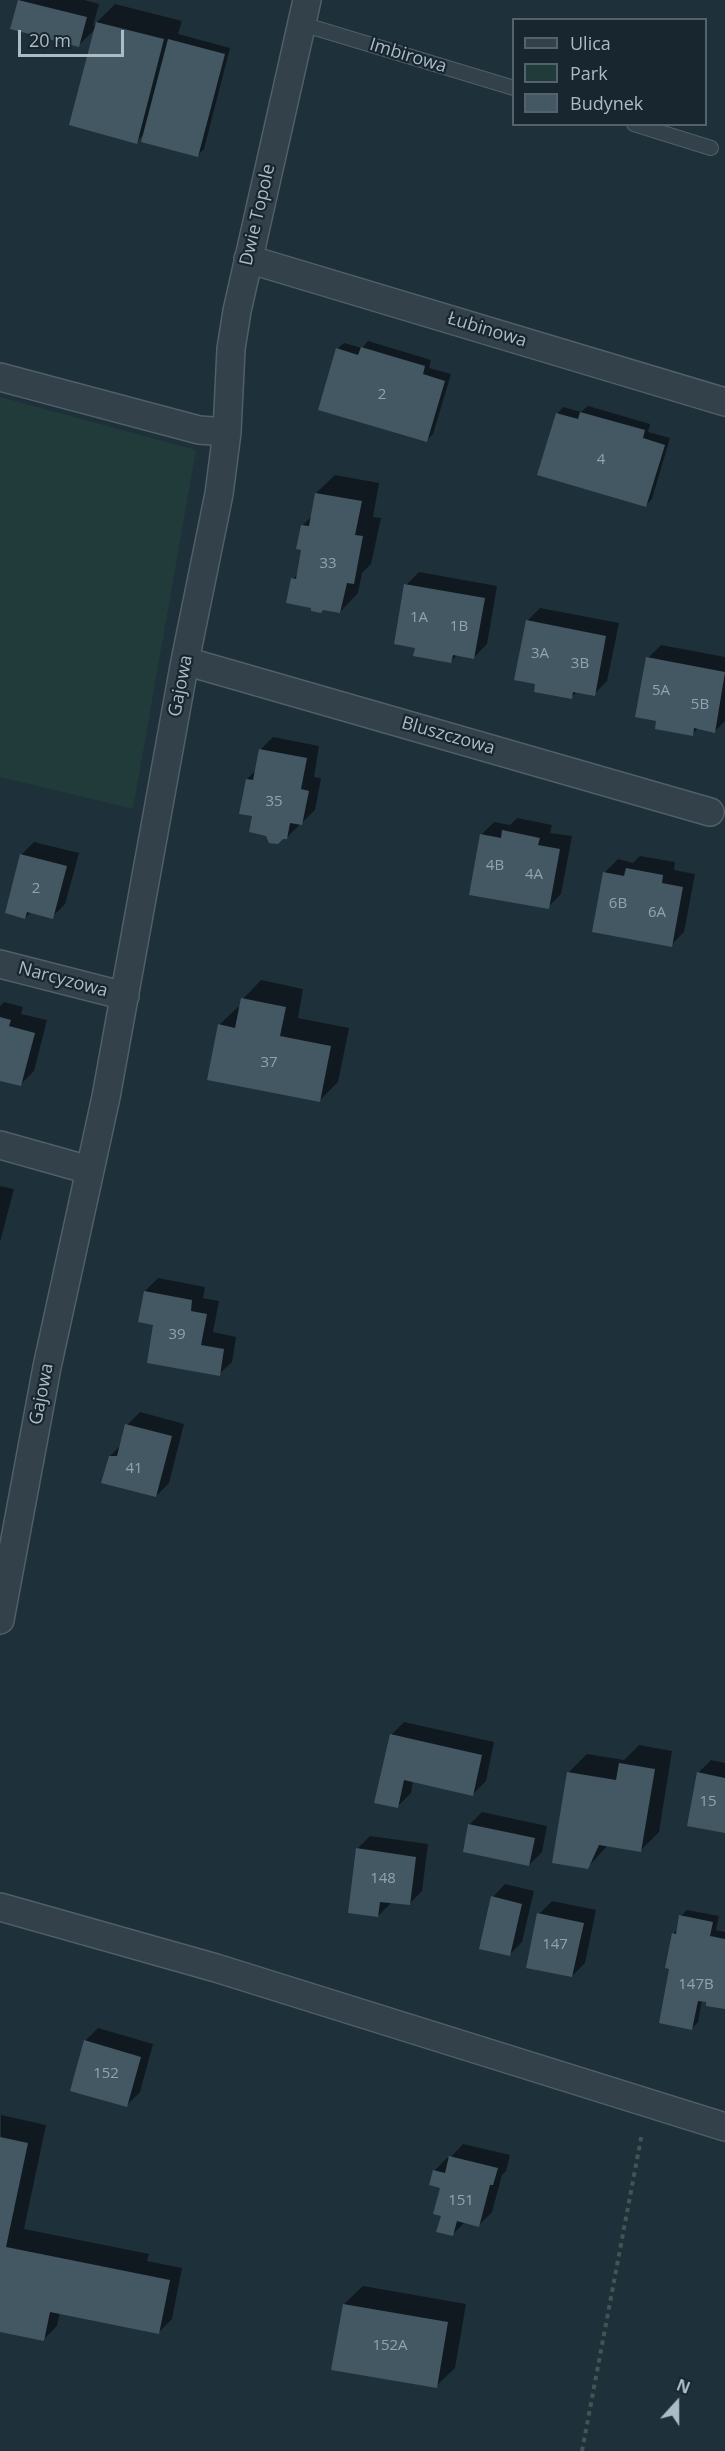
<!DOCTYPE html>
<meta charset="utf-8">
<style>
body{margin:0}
#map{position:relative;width:725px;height:2451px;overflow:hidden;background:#1e303a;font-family:"Open Sans",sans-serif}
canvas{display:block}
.legend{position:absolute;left:512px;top:18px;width:195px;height:108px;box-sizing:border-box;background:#18262f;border:2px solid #53626c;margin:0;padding:8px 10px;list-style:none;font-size:18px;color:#acbcc7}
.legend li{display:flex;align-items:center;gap:12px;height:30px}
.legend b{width:30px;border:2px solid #53626c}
.north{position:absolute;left:647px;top:2373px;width:60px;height:60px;-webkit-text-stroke:4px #18262f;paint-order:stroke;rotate:21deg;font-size:16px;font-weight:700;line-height:24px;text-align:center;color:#acbcc7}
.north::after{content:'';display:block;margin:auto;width:21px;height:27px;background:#acbcc7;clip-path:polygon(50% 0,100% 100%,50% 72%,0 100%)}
.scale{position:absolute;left:18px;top:30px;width:106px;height:27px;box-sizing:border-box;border:3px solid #acbcc7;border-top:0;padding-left:8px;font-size:18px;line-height:21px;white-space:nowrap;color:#acbcc7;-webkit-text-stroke:4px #18262f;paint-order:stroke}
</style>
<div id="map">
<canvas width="725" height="2451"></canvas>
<ul class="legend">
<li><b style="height:8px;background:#32414a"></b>Ulica</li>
<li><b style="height:16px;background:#203b39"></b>Park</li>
<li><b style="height:16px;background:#445864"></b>Budynek</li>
</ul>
<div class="north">N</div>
<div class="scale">20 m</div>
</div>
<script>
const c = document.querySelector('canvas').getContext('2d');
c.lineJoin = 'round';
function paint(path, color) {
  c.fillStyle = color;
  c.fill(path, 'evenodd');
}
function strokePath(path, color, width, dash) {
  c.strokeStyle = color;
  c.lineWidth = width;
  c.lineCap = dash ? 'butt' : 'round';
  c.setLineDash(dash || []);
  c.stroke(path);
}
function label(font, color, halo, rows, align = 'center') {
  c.font = font + ' "Open Sans",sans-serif';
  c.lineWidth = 4.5;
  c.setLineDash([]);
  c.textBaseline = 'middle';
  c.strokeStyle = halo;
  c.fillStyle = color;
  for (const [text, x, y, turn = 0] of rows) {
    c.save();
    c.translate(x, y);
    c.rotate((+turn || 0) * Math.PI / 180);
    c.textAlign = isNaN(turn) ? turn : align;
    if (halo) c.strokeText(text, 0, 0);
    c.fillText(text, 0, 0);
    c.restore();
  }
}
paint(new Path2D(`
 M0,397L196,450L133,809L0,777Z`), '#203b39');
paint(new Path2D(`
 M20,0H84L99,4L93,26L115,4L182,21L178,34L230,48L204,149L198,155L145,133L136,142L95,29L79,45L12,28Z
 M368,341L431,360L429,368L451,374L433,434L427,440L337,349L344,343L362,348Z
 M588,406L650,424L648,432L670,438L652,499L646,505L557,414L563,407L581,412Z
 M335,475L379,483L373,517L381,518L371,564L362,573L358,593L340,612L293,579L299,573L303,549L302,526L312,516L316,493Z
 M419,572L497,586L487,644L474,657L458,654L451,661L417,647L406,585Z
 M540,608L619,623L607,681L594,694L578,691L571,697L527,621Z
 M661,645L725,657V721L715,731L698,728L692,734L658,720L648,658Z
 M273,737L319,746L314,777L321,778L315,810L286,838L254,815L247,779L256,770L260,750Z
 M517,818L552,825L550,833L572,836L561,894L548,907L481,835L494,822L510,825Z
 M34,842L79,853L65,904L52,917L31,912L25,918L21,855Z
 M640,856L675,862L674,870L695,874L684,932L671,945L605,872L618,859L633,863Z
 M261,980L303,989L298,1018L349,1028L338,1082L320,1100L219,1025L238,1007H241L243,999Z
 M4,1002L23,1007L21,1014L47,1020L34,1071L21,1084L0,1079V1006Z
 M0,1186L14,1189L0,1242Z
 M158,1278L205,1287L203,1298L219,1301L213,1332L236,1337L232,1362L219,1374L155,1324L145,1291Z
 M140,1412L184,1424L169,1483L156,1496L110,1456L121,1445L127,1425Z
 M404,1722L494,1742L486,1781L473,1794L413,1781L411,1793L398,1806L391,1735Z
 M639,1745L672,1751L659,1832L640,1851L608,1845L588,1867L554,1862L569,1772L587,1754L624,1760Z
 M711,1760L725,1763V1832L698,1773Z
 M482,1812L547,1826L542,1852L529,1865L469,1825Z
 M370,1836L428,1844L422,1891L409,1904L391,1903L378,1916L357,1849Z
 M505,1884L534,1891L522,1942L509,1955L493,1897Z
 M552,1901L596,1910L585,1963L572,1976L539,1914Z
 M687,1910L719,1916L716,1930L725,1932V2008L702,2000L698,2022L692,2028L671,1968L673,1934L678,1929L681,1916Z
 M98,2028L153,2044L140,2092L127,2105L85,2041Z
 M1,2115L46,2125L24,2229L149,2254L147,2261L182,2268L172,2319L159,2332L60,2312L57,2326L44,2339L0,2331Z
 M463,2144L510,2155L506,2171L502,2175L492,2212L479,2225L465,2222L453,2234L442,2215V2187L434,2171L447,2158H450Z
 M363,2286L466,2304L455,2368L436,2386L344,2304Z`), '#0007');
paint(new Path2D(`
 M18,0L87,17L79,47L10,29Z
 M96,22L164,39L137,144L69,125Z
 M168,39L225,54L198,157L141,142Z
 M361,347L425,366L423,374L445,381L427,442L318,410L336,348L358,355Z
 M580,412L645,430L643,438L665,445L646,507L537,475L556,413L578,419Z
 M315,493L362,501L355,535L363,536L354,584L347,583L340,613L323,610L321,613L311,611V608L286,603L291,578L296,579L301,550L296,549L301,525L309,526Z
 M404,584L485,598L474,659L453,655L451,663L413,656L415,648L394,644Z
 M526,620L606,636L595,696L573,692L572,699L534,692L535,684L514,680Z
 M646,657L725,672L715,733L694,728L693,736L655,729L656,721L635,717Z
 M259,749L307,758L301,789L309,791L302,825L290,823L287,839H283L278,844L269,843L266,836L249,832L252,816L239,814L246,779L253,780Z
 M502,830L540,838L538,845L560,849L549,909L469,895L480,834L501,838Z
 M20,854L67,866L53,919L27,912L25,919L5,913Z
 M626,868L663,875L662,883L683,887L672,947L592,932L603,872L624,876Z
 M241,998L286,1007L280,1036L331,1046L320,1102L207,1080L218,1024L235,1028Z
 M0,1017L11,1020L9,1026L35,1033L21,1086L0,1081Z
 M144,1291L192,1300L191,1311L207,1314L201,1345L224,1349L220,1376L147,1363L153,1325L138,1322Z
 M125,1424L172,1436L156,1497L101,1483L109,1456H117Z
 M390,1734L482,1755L473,1796L404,1780L398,1808L374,1803Z
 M619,1763L655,1769L641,1852L599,1845L588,1869L552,1863L567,1772L616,1780Z
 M697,1772L725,1778V1833L687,1826Z
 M468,1824L535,1838L529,1866L463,1852Z
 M356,1848L416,1857L410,1905L380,1902L378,1917L348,1913Z
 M491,1896L522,1904L510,1956L479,1949Z
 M537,1913L584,1923L572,1977L526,1968Z
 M679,1915L713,1922L710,1936L725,1939V2009L706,2006V2002L698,2001L692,2030L659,2023L669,1969L665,1968L672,1933L676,1934Z
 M84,2040L141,2057L127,2107L70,2091Z
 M0,2137L28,2143L6,2247L170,2280L159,2334L50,2312L44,2341L0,2332Z
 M449,2156L498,2168L493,2185H490L479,2227L457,2221L453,2236L436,2232L441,2216L433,2214L440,2188L429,2185L433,2170L445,2173Z
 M343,2304L448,2322L437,2388L331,2370Z`), '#445864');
const lane = new Path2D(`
 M302,24L514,88
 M634,124L711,148`);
const street = new Path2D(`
 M248,259L725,402
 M0,377L199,430L227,432
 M185,661L710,812
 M0,964L125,996
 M0,1145L89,1170
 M0,1620L47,1367L106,1097L185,661L219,494L227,432L231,349L237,311L307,0
 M0,1907L216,1968L725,2127`);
strokePath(lane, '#505f68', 16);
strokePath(street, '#505f68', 30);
strokePath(new Path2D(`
 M582,2451L642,2133`), '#3e5755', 4, [4.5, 4.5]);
strokePath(lane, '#32414a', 14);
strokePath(street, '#32414a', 27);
label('15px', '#92a3ae', null, [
 ["2",382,395],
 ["4",601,460],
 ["33",328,564],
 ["1A",419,618],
 ["1B",459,627],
 ["3A",540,654],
 ["3B",580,664],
 ["5A",661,691],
 ["5B",700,705],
 ["35",274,802],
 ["4B",495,866],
 ["4A",534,875],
 ["2",36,889],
 ["6B",618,904],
 ["6A",657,913],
 ["37",269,1063],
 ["39",177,1335],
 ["41",134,1469],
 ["15",708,1802],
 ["148",383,1879],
 ["147",555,1945],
 ["147B",696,1985],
 ["152",106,2074],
 ["151",461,2201],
 ["152A",390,2346]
]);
label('18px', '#acbcc7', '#18262f', [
 ["Imbirowa",408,56,17],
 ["Dwie Topole",258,215,-77],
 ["Łubinowa",487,330,17],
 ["Gajowa",181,686,-79],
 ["Bluszczowa",448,736,16],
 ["Narcyzowa",63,980,15],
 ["Gajowa",42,1394,-79]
]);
</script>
